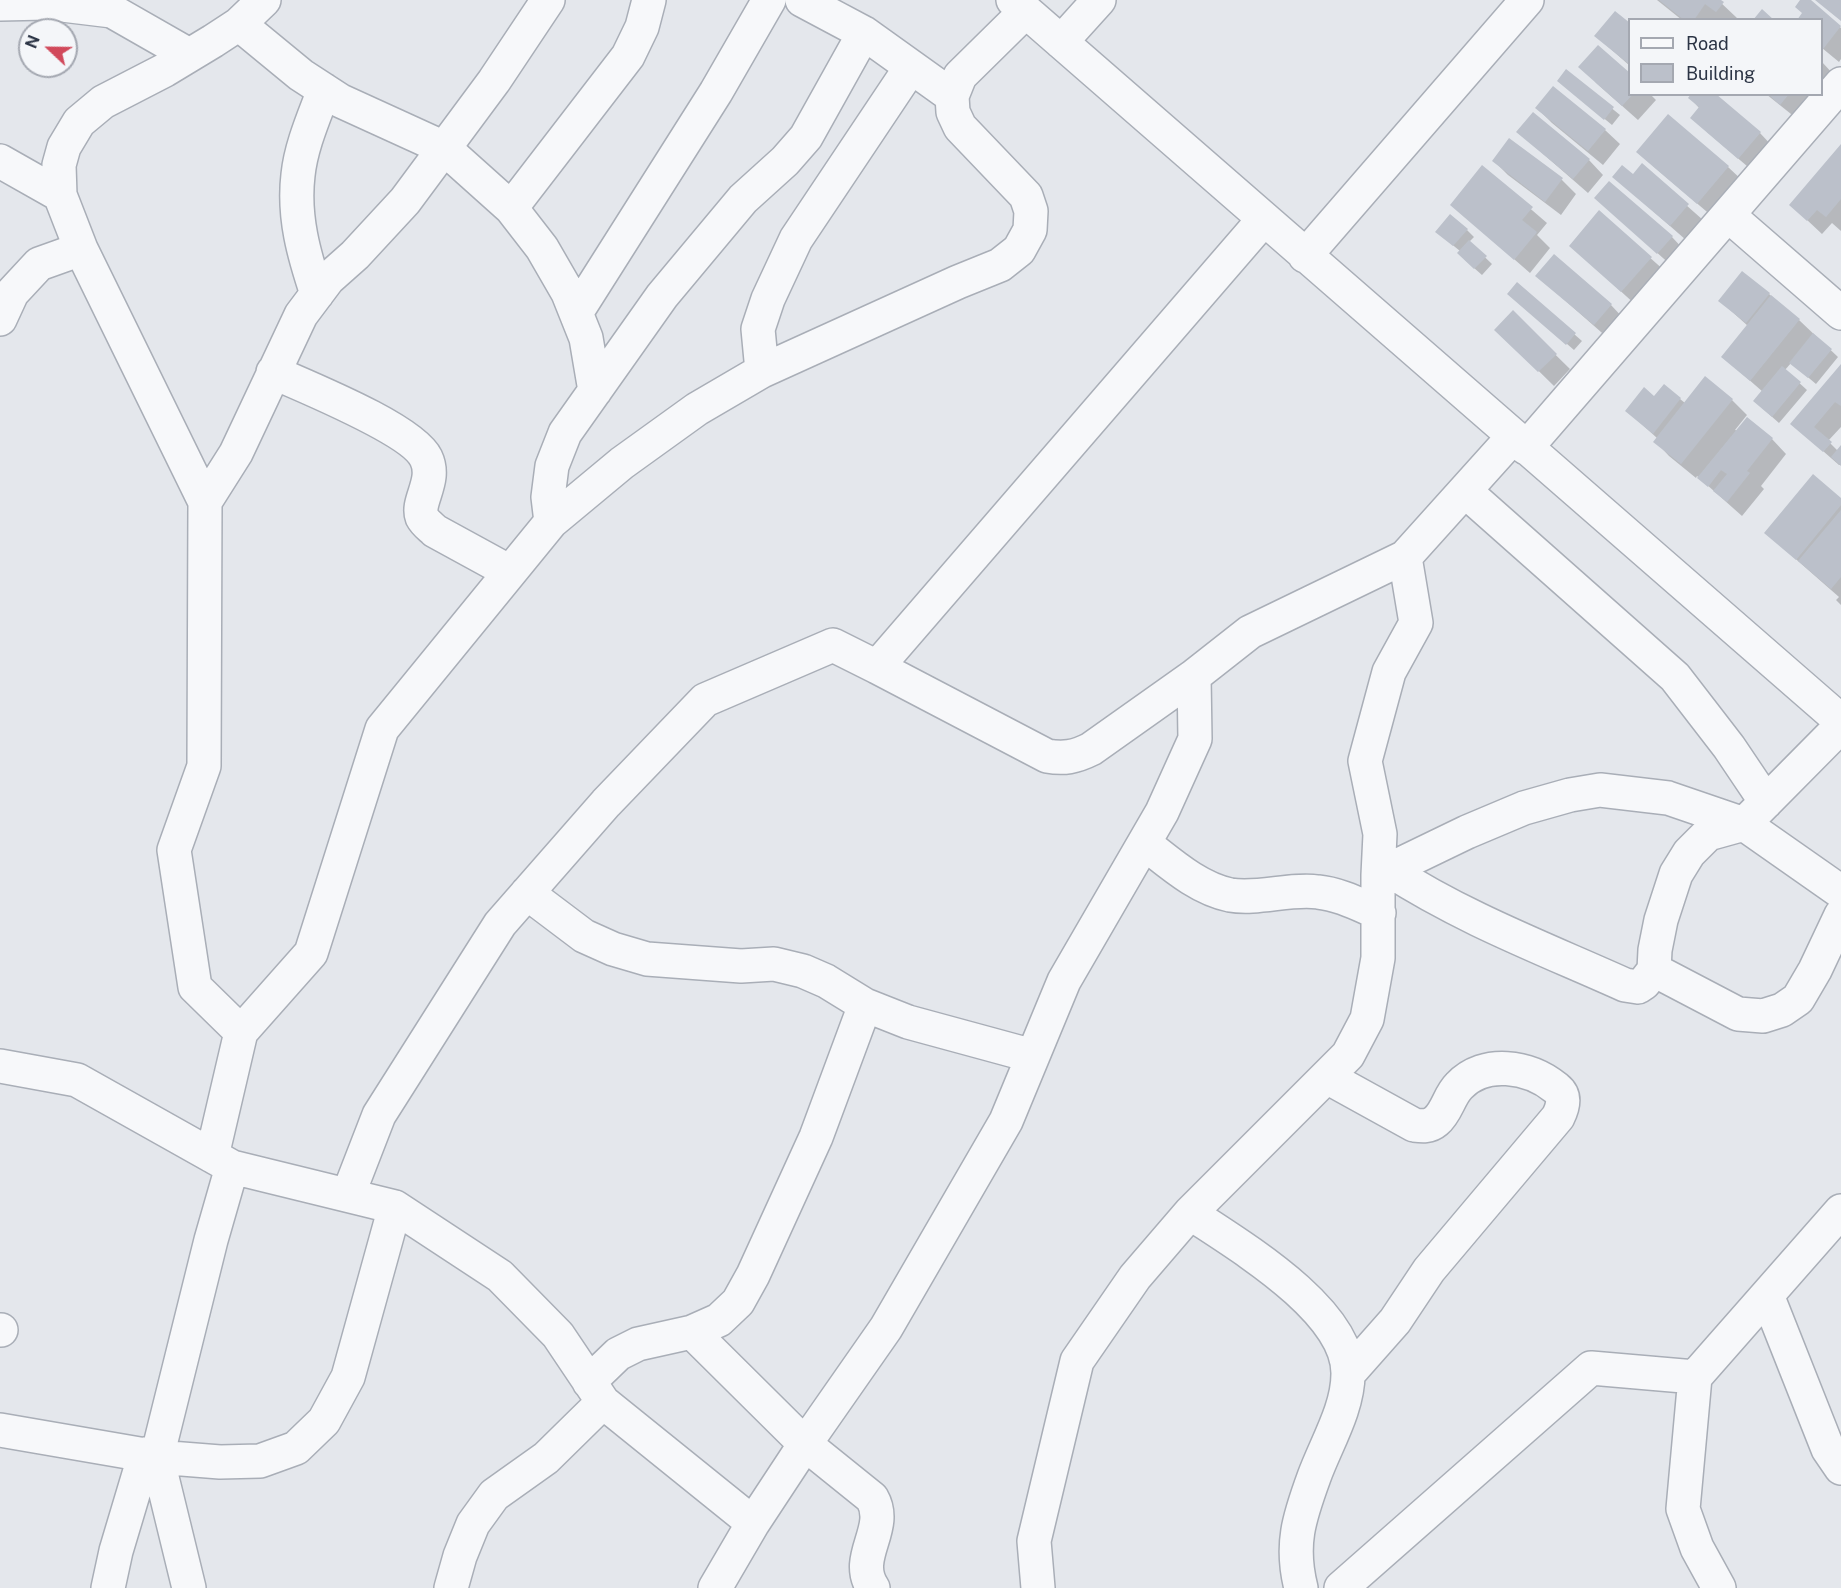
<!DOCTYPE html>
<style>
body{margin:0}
#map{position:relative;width:1841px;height:1588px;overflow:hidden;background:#e4e7ec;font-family:"Public Sans",sans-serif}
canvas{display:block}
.legend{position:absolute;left:1628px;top:18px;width:195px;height:78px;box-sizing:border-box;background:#f4f6f9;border:2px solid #a4a8b1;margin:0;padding:8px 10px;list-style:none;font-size:18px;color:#2b3445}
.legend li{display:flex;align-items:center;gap:12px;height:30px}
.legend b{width:30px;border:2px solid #a4a8b1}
.north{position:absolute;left:18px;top:18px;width:60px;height:60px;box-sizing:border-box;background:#f4f6f9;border:2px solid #a4a8b1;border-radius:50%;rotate:292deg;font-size:16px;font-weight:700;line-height:24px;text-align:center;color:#2b3445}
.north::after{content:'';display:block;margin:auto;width:21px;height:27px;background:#d1495b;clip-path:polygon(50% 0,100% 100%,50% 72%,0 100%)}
</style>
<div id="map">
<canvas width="1841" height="1588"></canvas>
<ul class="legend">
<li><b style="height:8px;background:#f7f8fa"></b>Road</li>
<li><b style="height:16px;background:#bbc0ca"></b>Building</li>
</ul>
<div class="north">N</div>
</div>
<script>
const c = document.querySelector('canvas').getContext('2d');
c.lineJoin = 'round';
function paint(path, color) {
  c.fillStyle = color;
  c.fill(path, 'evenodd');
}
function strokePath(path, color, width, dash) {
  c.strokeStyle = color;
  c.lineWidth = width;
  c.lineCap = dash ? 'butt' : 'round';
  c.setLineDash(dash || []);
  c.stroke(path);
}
paint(new Path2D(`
 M1657,0H1718L1737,18L1682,20Z
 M1802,0H1808L1841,28V59L1839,62L1822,48V20L1804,14Z
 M1630,25V66L1596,36Z
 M1822,62L1834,75L1822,87Z
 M1566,71L1620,115L1612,125L1559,81Z
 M1595,82L1630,94H1650L1656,100L1638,120Z
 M1766,94H1815L1796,118Z
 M1690,98L1760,133L1774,148L1754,172L1707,132L1700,109Z
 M1537,108L1605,130L1620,144L1603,165L1552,123Z
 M1518,132L1589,160L1603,175L1588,193Z
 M1841,146V231L1832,223L1822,234L1791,205Z
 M1494,161L1562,180L1576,194L1561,215L1508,175Z
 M1642,166L1703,220L1686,240L1614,177L1633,176Z
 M1653,166L1728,167L1743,181L1713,217Z
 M1483,168L1547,223L1537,235L1550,248L1530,273L1452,205Z
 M1596,198L1672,237L1686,252L1673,267Z
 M1600,213L1666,272L1637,306L1571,246Z
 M1467,230L1474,237L1469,242L1492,264L1482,275L1465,260L1460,251L1444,238Z
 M1537,276L1611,305L1625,320L1609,339Z
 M1517,284L1582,341L1574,350L1516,300Z
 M1769,294L1799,320L1838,357L1816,384L1791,363L1785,370L1807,390L1779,423L1762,408L1763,392L1723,357L1748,326L1720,301Z
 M1513,313L1570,369L1554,386L1497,330Z
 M1841,367V427L1828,441L1838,451L1841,448V465H1839L1792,424Z
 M1664,386L1685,403L1732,400L1747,415L1735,430L1772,439L1786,454L1761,486L1764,489L1742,516L1697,476L1696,478L1669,456L1655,441L1657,438L1627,411L1654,398Z
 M1841,500V605L1836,600L1839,597L1766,533Z`), '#0003');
paint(new Path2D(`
 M1659,0H1721L1724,2L1716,12L1705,4L1694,20H1684Z
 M1800,0H1811L1841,26L1823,49L1822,47V20H1797L1802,13L1795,7Z
 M1815,0H1841V21Z
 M1762,9L1774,20H1753Z
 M1615,11L1630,23V65L1594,36Z
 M1598,45L1630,73V94H1633L1622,106L1578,67Z
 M1566,69L1614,107L1604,120L1557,81Z
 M1553,86L1606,129L1588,151L1535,108Z
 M1691,94H1716L1761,132L1738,159L1690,118L1699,107L1688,98Z
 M1768,94H1789L1780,105Z
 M1533,112L1590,159L1573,179L1516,132Z
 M1668,114L1729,166L1697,204L1636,152Z
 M1509,138L1563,178L1545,202L1492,161Z
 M1841,144V199L1826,217L1817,210L1807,221L1789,205Z
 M1642,163L1689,204L1670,226L1612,177L1622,165L1633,174Z
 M1482,165L1533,207L1522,220L1537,232L1514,260L1450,205Z
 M1609,181L1673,236L1657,254L1594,198Z
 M1599,210L1652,257L1621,292L1569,246Z
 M1450,214L1468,229L1453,246L1435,232Z
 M1469,240L1487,256L1474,269L1457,253Z
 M1554,254L1612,304L1594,325L1535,276Z
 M1742,271L1770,293L1746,323L1718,301Z
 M1517,282L1576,333L1566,345L1507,294Z
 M1771,295L1800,319L1750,381L1721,357Z
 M1513,310L1557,354L1538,372L1494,330Z
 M1813,333L1832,349L1808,378L1789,363Z
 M1841,364V406L1835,402L1814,427L1832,442L1823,452L1790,424Z
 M1782,366L1801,382L1772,417L1753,401Z
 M1705,376L1733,399L1681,464L1653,442Z
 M1664,384L1681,398L1653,434L1625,411L1644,387L1654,396Z
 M1747,417L1773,438L1747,471L1750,473L1727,502L1713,491L1727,474L1721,470L1708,487L1697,478Z
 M1841,445V466L1831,457Z
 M1813,474L1841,498V505L1796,560L1764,533Z
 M1841,510V577L1831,589L1798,561Z`), '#bbc0ca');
const minor = new Path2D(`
 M802,0L864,33L952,96
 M1013,0L1841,721
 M0,4L46,3L112,11L189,55
 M239,24L301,75L341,101L444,148L511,208L542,248L568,293L586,338L595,391
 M1061,42L1099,0
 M0,161L60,195
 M511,208L628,56L642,27L649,0
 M1728,215L1841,313
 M1305,256L1527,0
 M317,294C304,255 293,217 298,175C301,146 314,117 324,90
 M576,313L716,92L769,0
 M0,319L12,293L39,264L81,249
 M762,371L758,329L768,299L796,239L911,67
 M273,372C306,387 412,429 426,458C437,481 416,501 422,517C425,523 431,527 435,531L510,572
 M1526,448L1841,84
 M1465,491L1675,677L1729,747L1766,802
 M205,502L236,453L301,315L328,279L355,255L405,201L494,81L548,0
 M551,522L548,497L552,466L565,433L662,296L743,199L785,161L806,137L864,33
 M877,667L1047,756C1064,759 1075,757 1091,749L1194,676
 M1144,843C1170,863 1197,888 1230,895C1258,900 1290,888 1318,892C1339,894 1360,905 1379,913
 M1389,870C1463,918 1545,949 1625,985L1638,987L1644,983L1654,970L1655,950L1661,920L1676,874L1689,853L1708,834L1744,824L1841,726
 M1378,875L1467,832L1524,808L1570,795L1600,790L1668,798L1744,824L1841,892
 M527,893L584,936L613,949L647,959L741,966L774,964L803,971L826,981L865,1005L908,1022L1033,1056
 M1654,970L1738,1014L1763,1016L1782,1010L1798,999L1815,970L1841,915
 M241,1032L195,987L174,850L204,766L205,502L81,249L60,195L59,165L64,147L79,122L103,102L165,70L213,41L239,24L264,0
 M0,1066L77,1080L232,1167L395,1207L500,1276L558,1335L603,1402L753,1523
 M1327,1077L1414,1125C1422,1126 1429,1127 1436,1121C1447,1112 1449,1096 1459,1086C1484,1059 1529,1066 1556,1088C1566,1096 1563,1107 1558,1117L1429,1270L1395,1321L1349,1373
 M212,1156L241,1032L311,953L382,729L551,522L622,463L697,409L762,371L958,282L1000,265L1019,250L1030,230L1031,211L1026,196L960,127L953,112L952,96L960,76L1026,11
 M348,1195L379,1115L500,924L606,803L705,700L833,645L877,667L1264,219
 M1190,1213C1238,1245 1349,1310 1348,1374C1348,1409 1326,1444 1314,1477C1299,1518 1290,1545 1301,1588
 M1767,1295L1828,1449L1841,1468
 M0,1330H1
 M692,1332L805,1444L872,1498C890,1529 852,1557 873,1588
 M1695,1377L1683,1509L1697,1548L1719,1588
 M589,1382L618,1354L638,1344L692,1332L719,1320L738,1302L753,1275L816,1137L865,1005
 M0,1430L157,1457L220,1462L260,1461L296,1448L324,1421L348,1377L395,1207
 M108,1588L116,1551L145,1454
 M189,1588L157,1457L211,1240L232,1167
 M451,1588L460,1556L473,1524L494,1495L546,1458L603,1402
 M715,1588L753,1523L805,1444L886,1328L1006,1121L1064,981L1162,812L1195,739L1194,676L1250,632L1405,557
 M1038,1588L1034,1541L1077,1361L1135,1277L1190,1213L1348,1055L1367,1019L1378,958V875L1380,834L1365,761L1389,672L1416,623L1405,557L1513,437
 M1341,1588L1591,1368L1695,1377L1841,1211`);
strokePath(minor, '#a9aeb7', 36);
strokePath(minor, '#f7f8fa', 33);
</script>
